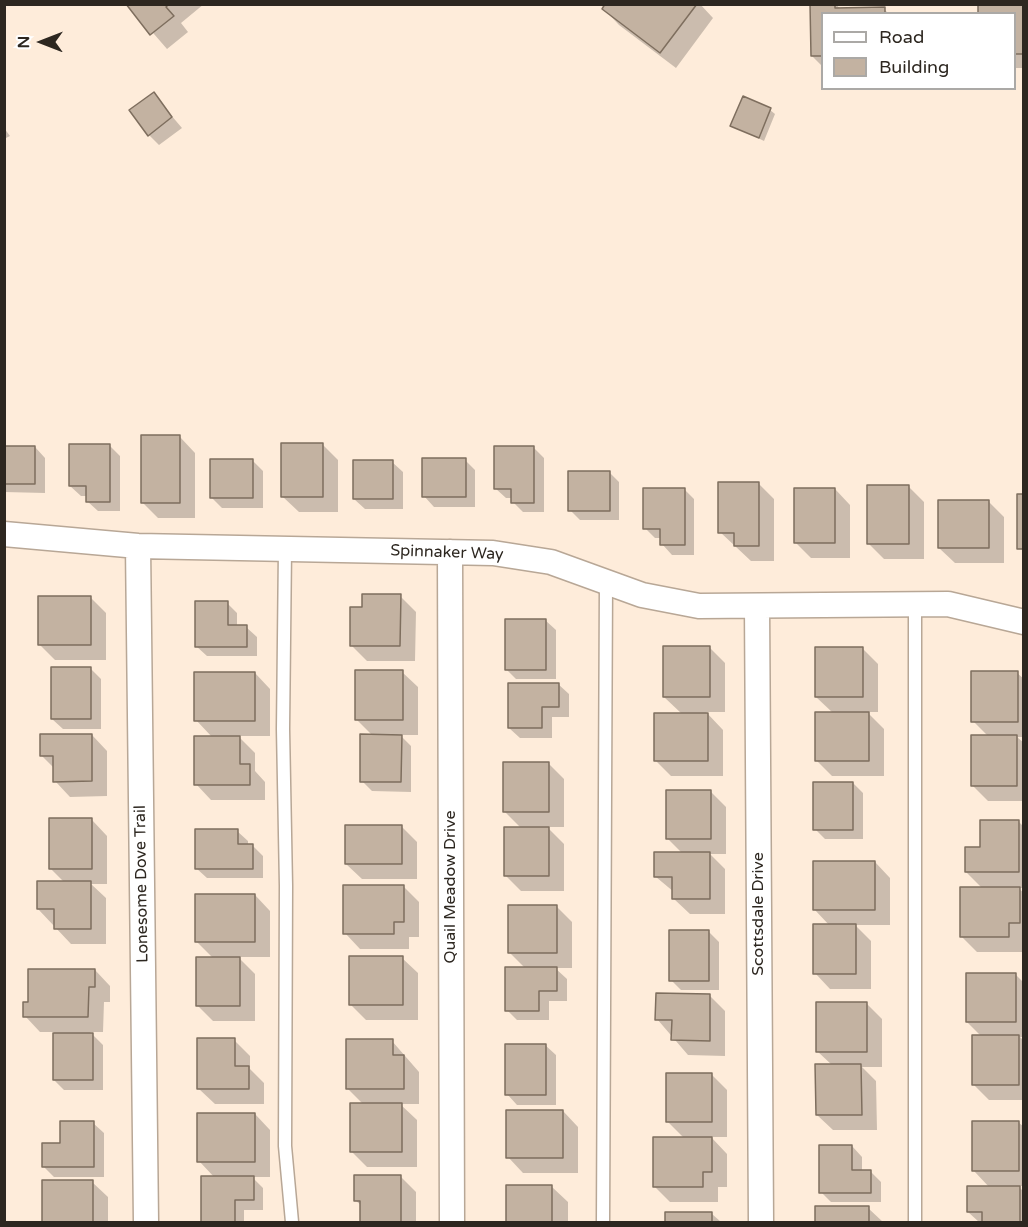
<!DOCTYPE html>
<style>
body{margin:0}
#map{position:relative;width:1028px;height:1227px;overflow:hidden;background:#feecda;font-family:"Varela Round",sans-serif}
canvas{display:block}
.frame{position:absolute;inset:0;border:6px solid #2d2720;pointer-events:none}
.legend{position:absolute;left:821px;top:12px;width:195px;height:78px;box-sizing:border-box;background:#fff;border:2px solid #aba9a6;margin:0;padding:8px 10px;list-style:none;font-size:18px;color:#2d2720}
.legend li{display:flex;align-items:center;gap:12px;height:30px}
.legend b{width:30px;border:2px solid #aba9a6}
.north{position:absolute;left:12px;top:12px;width:60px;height:60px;-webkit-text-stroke:4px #fff;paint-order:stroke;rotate:270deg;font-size:16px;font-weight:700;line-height:24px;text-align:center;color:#2d2720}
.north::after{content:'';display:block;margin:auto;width:21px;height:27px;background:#2d2720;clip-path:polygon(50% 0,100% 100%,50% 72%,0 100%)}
</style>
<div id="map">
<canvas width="1028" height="1227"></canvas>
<div class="frame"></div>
<ul class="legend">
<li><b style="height:8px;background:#fff"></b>Road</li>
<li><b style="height:16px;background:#c3b2a1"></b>Building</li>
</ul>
<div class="north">N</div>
</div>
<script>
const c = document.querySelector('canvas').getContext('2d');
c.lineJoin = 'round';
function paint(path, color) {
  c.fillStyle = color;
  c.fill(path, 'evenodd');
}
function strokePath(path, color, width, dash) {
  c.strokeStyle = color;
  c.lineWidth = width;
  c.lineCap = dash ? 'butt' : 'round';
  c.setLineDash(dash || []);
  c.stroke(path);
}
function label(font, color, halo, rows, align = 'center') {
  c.font = font + ' "Varela Round",sans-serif';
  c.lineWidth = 4.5;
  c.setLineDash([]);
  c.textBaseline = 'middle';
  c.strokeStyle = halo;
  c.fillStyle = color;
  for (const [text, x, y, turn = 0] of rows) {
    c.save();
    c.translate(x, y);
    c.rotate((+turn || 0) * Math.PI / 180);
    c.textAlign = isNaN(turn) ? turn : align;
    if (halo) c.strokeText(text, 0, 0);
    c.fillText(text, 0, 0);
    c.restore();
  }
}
paint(new Path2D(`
 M128,4H204L181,23L188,32L167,49Z
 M607,4H700L713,18L676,68L619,25L604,9Z
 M812,4H836L840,9H884L889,14H822V66L812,56Z
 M1024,5V68H1014V14Z
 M153,94L182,128L159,145L149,135Z
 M770,110L775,114L764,141L732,125Z
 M4,128L10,136L4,139Z
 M180,437L195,453V518H158L142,502Z
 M322,444L338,460V512H299L283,497Z
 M110,446L120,456V511H98L87,501V496H81L70,486Z
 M4,447H35L45,458V493L4,492Z
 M533,447L544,458V512H523L513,502V498H506L495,488Z
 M252,460L263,471V508H222L212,498Z
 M465,460L475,470V507H434L424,496Z
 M392,462L403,472V509H365L354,499Z
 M609,472L619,482V520H580L570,510Z
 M759,484L774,499V561H751L720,532Z
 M909,487L924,502V559H884L868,543Z
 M684,489L694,499V555H672L662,544V538H655L645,528Z
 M835,489L850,505V558H811L795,542Z
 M989,502L1004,517V563H955L939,548Z
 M400,596L416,612L415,661H367L351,645L364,609Z
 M90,597L106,613V660H55L39,644Z
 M227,603L237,613V627H246L257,637V656H207L196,646Z
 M545,620L556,630V679H516L506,669Z
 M709,647L725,663V712H706L723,730V776H671L655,760L682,714L664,697Z
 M862,648L878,664V712H867L884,729V776H832L816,760L833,713L816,697Z
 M91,669L101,679V729H63L52,719Z
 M402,672L418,687V735H400L411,746V792L372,791L362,781L373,736L357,720Z
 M255,673L270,689V736H238L255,753V771L265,782V800H211L196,784L212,737L196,720Z
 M1017,673L1024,679V737H1017L1024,743V801H988L972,785L988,736L973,721Z
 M558,684L569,694V717H552V738H520L509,728Z
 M92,735L107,751V796L70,797L55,781V769L42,756Z
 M548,763L564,779V827H547L564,844V891H521L505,875L521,828L504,811Z
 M853,783L863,793V839H825L815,829Z
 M710,791L726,807V854H710L725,869V914H690L674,899V892L656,877L683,854L667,838Z
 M92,820L107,836V884H91L106,898V944H71L38,909L65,883L50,868Z
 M1018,821L1024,827V888H1018L1024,893V952H977L962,937L983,889L966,872Z
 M401,826L417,842V879H362L346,864Z
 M237,831L248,841V845H252L263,856V878H207L196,868Z
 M875,862L890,878V925H855L871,941V989H830L815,973L830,926L814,909Z
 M403,886L419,902V937H409V949H360L345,933Z
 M255,895L270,911V957H238L255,974V1021H213L197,1005L213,958L196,941Z
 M556,906L572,922V968H555L567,979V1001H549V1020H517L507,1010L526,969L509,952Z
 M708,931L719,942V990H681L671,980Z
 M402,958L418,973V1020H366L350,1004Z
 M95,970L110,986V1002H104L103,1032H90L103,1045V1090H64L54,1080V1032H40L25,1016L29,1003Z
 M1016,975L1024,983V1037H1020L1024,1041V1100H989L974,1085L981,1036L967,1022Z
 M709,995L725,1011V1056L688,1055L657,1019Z
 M866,1003L882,1019V1067H862L876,1081L877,1130H833L817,1115L832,1065L817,1051Z
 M234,1040L250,1056V1069L264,1083V1104H215L199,1089Z
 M392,1041L419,1072V1104H400L417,1120V1167H367L351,1151L364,1105L347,1088Z
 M545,1045L556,1055V1105H517L507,1094Z
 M711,1074L727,1090V1137H711L727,1154V1187H718V1202H670L654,1186L684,1138L667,1121Z
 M563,1111L578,1127V1173H523L508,1157Z
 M255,1114L270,1130V1177H252L263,1188V1210H244V1222H203V1178H215L199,1161Z
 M1018,1122L1024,1127V1186H1018L1024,1192V1222H979L968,1212L990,1188L974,1171Z
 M93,1123L104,1133V1177H54L44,1167L61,1144Z
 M852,1146L862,1157V1172H871L881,1182V1202H831L821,1192Z
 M400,1176L416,1192V1222H362V1206L355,1200Z
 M44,1182H92L108,1197V1222H44Z
 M508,1187H552L568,1202V1222H508Z
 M816,1208H868L883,1222H816Z
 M667,1214H712L721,1222H667Z`), '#0003');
const building = new Path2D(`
 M126,4H169L166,7L174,16L150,35Z
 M605,4H697L660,53L602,9Z
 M810,4H835V8L885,7V14H822V56H811Z
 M978,4H1024V54H1014V14H978Z
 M154,92L172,117L148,136L129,110Z
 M743,96L771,108L759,138L730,126Z
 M141,435H180V503H141Z
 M281,443H323V497H281Z
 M69,444H110V502H86V486H69Z
 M4,446H35V484H4Z
 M494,446H534V503H511V489H494Z
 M422,458H466V497H422Z
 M210,459H253V498H210Z
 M353,460H393V499H353Z
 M568,471H610V511H568Z
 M718,482H759V546H734V533H718Z
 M867,485H909V544H867Z
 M643,488H685V545H660V529H643Z
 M794,488H835V543H794Z
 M1017,494H1024V549H1017Z
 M938,500H989V548H938Z
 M362,594H401L400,646H350V607H362Z
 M38,596H91V645H38Z
 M195,601H228V625H247V647H195Z
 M505,619H546V670H505Z
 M663,646H710V697H663Z
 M815,647H863V697H815Z
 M51,667H91V719H51Z
 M355,670H403V720H355Z
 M971,671H1018V722H971Z
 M194,672H255V721H194Z
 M508,683H559V707H542V728H508Z
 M815,712H869V761H815Z
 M654,713H708V761H654Z
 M40,734H92V781L53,782V756H40Z
 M360,734L402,735L401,782H360Z
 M971,735H1017V786H971Z
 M194,736H240V764H250V785H194Z
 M503,762H549V812H503Z
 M813,782H853V830H813Z
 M666,790H711V839H666Z
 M49,818H92V869H49Z
 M980,820H1019V872H965V847H980Z
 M345,825H402V864H345Z
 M504,827H549V876H504Z
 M195,829H238V844H253V869H195Z
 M654,852H710V899H672V877H654Z
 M813,861H875V910H813Z
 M37,881H91V929H54V909H37Z
 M343,885H404V922H394V934H343Z
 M960,887H1020V923H1009V937H960Z
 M195,894H255V942H195Z
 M508,905H557V953H508Z
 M813,924H856V974H813Z
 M669,930H709V981H669Z
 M349,956H403V1005H349Z
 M196,957H240V1006H196Z
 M505,967H557V991H539V1011H505Z
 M28,969H95V987H89L88,1017H23V1002H28Z
 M966,973H1016V1022H966Z
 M656,993L710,994V1041L671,1040L672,1020H655Z
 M816,1002H867V1052H816Z
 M53,1033H93V1080H53Z
 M972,1035H1019V1085H972Z
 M197,1038H235V1066H249V1089H197Z
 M346,1039H393V1055H404V1089H346Z
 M505,1044H546V1095H505Z
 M815,1064H861L862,1115H816Z
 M666,1073H712V1122H666Z
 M350,1103H402V1152H350Z
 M506,1110H563V1158H506Z
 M197,1113H255V1162H197Z
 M60,1121H94V1167H42V1143H60Z
 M972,1121H1019V1171H972Z
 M653,1137H712V1172H703V1187H653Z
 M819,1145H852V1170H871V1193H819Z
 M354,1175H401V1222H360V1201H354Z
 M201,1176H254V1200H235V1222H201Z
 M42,1180H93V1222H42Z
 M506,1185H552V1222H506Z
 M967,1186H1020V1222H982V1212H967Z
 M815,1206H869V1222H815Z
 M665,1212H712V1222H665Z`);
paint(building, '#c3b2a1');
strokePath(building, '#7e6e5e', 1.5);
const lane = new Path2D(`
 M285,549L283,729L286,886L285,1146L292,1222
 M915,605V1222
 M603,1222L606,582`);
const street = new Path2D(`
 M4,534L138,546L493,553L551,562L642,595L699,606L948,604L1024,622
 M138,546L146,1222
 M450,552L452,1222
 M757,606L761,1222`);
strokePath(lane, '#b8a796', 15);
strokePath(street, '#b8a796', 27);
strokePath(lane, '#fff', 12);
strokePath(street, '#fff', 24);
label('16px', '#2d2720', '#fff', [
 ["Spinnaker Way",447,553,2],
 ["Lonesome Dove Trail",142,884,-91],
 ["Quail Meadow Drive",451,887,-90],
 ["Scottsdale Drive",759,914,-90]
]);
</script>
